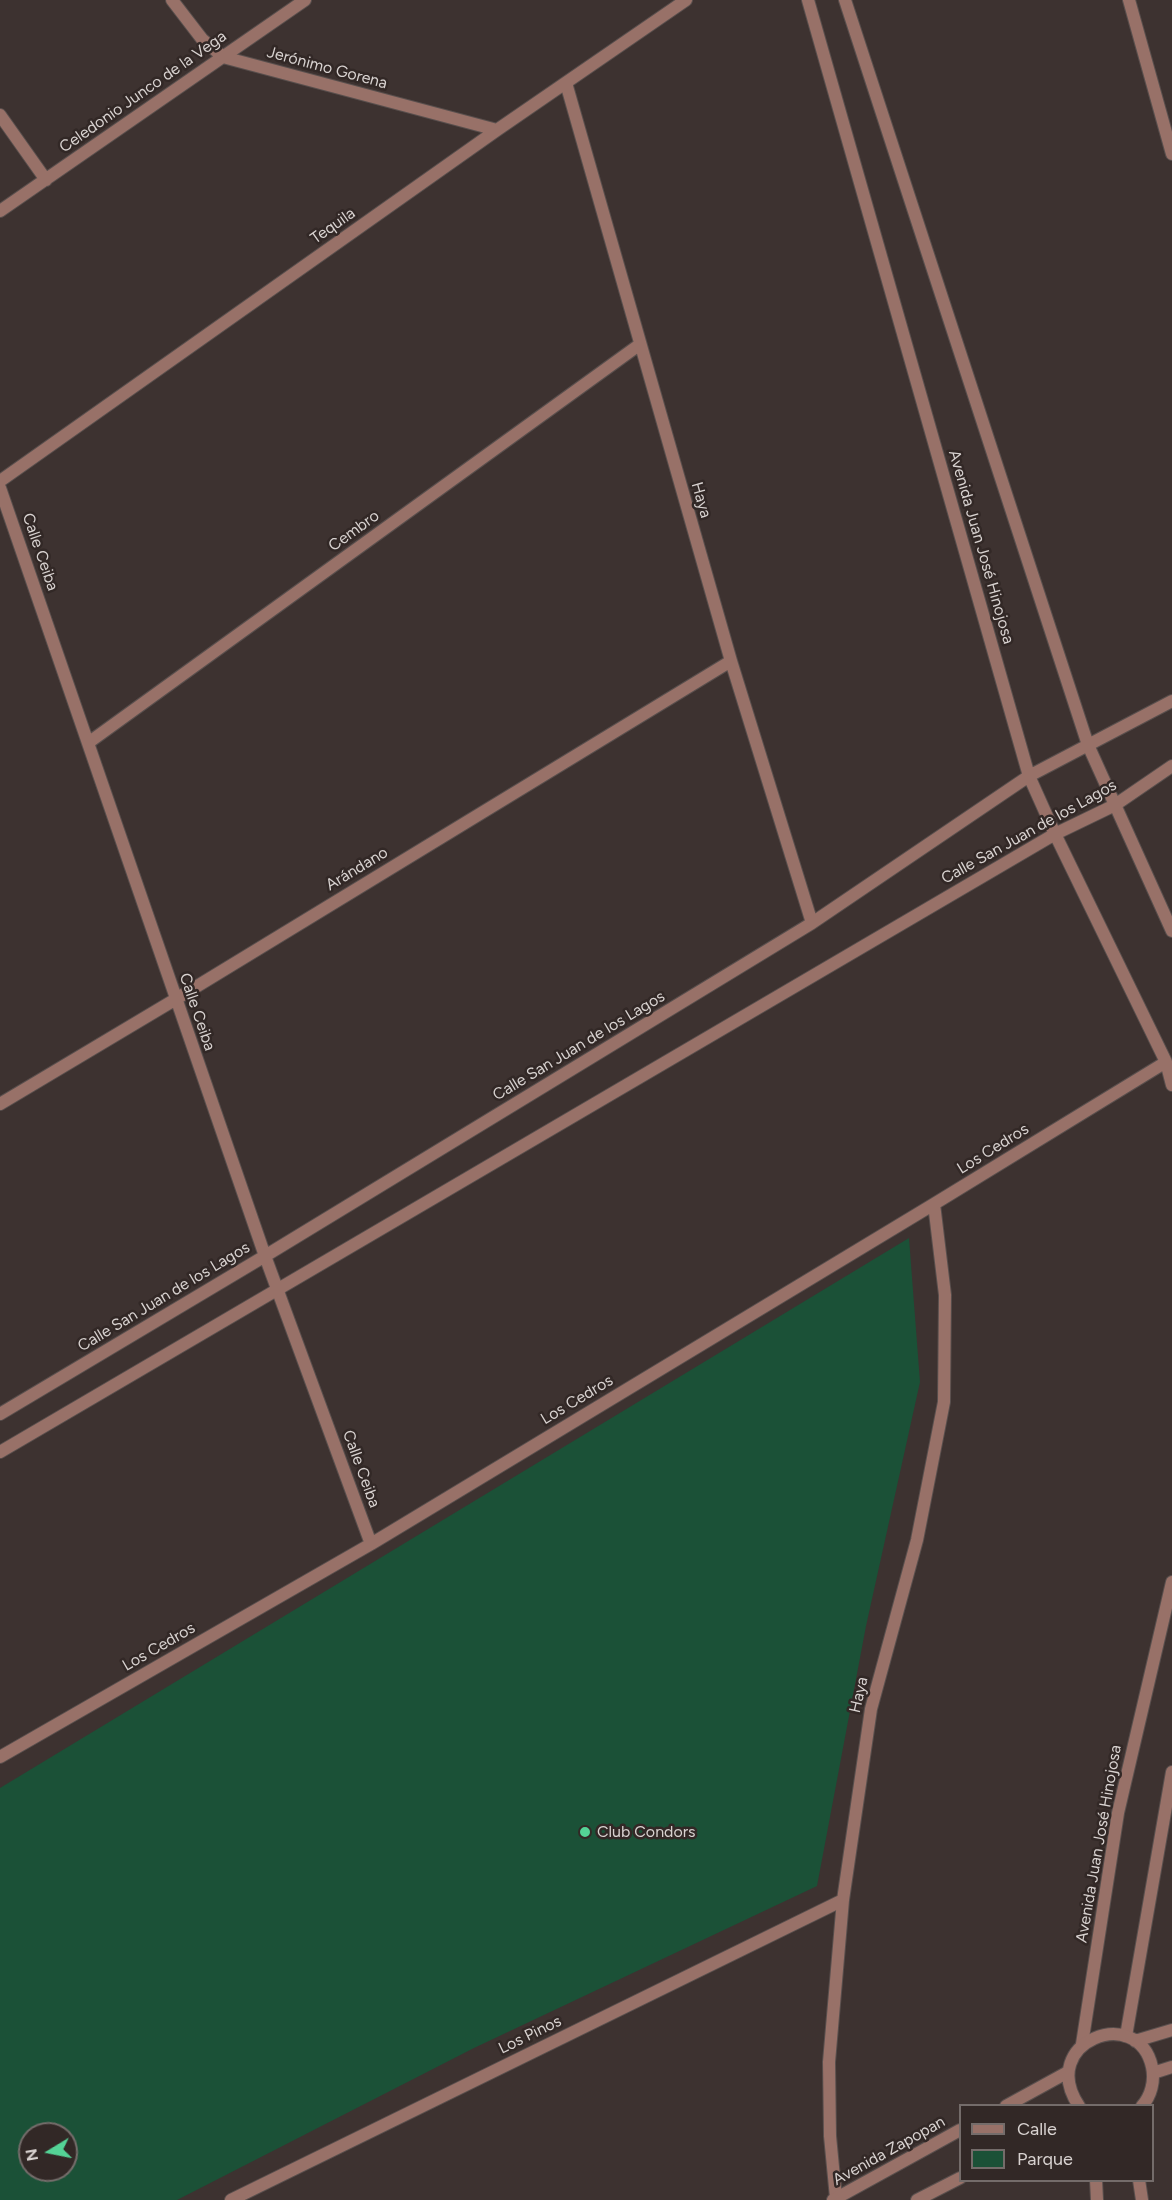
<!DOCTYPE html>
<meta charset="utf-8">
<style>
body{margin:0}
#map{position:relative;width:1172px;height:2200px;overflow:hidden;background:#3d3230;font-family:Figtree,sans-serif}
canvas{display:block}
.legend{position:absolute;left:959px;top:2104px;width:195px;height:78px;box-sizing:border-box;background:#322826;border:2px solid #746c6a;margin:0;padding:8px 10px;list-style:none;font-size:18px;color:#d8d2d0}
.legend li{display:flex;align-items:center;gap:12px;height:30px}
.legend b{width:30px;border:2px solid #746c6a}
.north{position:absolute;left:18px;top:2122px;width:60px;height:60px;box-sizing:border-box;background:#322826;border:2px solid #746c6a;border-radius:50%;rotate:260deg;font-size:16px;font-weight:700;line-height:24px;text-align:center;color:#d8d2d0}
.north::after{content:'';display:block;margin:auto;width:21px;height:27px;background:#54d396;clip-path:polygon(50% 0,100% 100%,50% 72%,0 100%)}
</style>
<div id="map">
<canvas width="1172" height="2200"></canvas>
<ul class="legend">
<li><b style="height:8px;background:#987168"></b>Calle</li>
<li><b style="height:16px;background:#1b5137"></b>Parque</li>
</ul>
<div class="north">N</div>
</div>
<script>
const c = document.querySelector('canvas').getContext('2d');
c.lineJoin = 'round';
function paint(path, color) {
  c.fillStyle = color;
  c.fill(path, 'evenodd');
}
function strokePath(path, color, width, dash) {
  c.strokeStyle = color;
  c.lineWidth = width;
  c.lineCap = dash ? 'butt' : 'round';
  c.setLineDash(dash || []);
  c.stroke(path);
}
function label(font, color, halo, rows, align = 'center') {
  c.font = font + ' Figtree,sans-serif';
  c.lineWidth = 5;
  c.setLineDash([]);
  c.textBaseline = 'middle';
  c.strokeStyle = halo;
  c.fillStyle = color;
  for (const [text, x, y, turn = 0] of rows) {
    c.save();
    c.translate(x, y);
    c.rotate((+turn || 0) * Math.PI / 180);
    c.textAlign = isNaN(turn) ? turn : align;
    if (halo) c.strokeText(text, 0, 0);
    c.fillText(text, 0, 0);
    c.restore();
  }
}
paint(new Path2D(`
 M909,1238L920,1382L866,1626L817,1886L474,2048L177,2200H0V1788ZM30,2134H66V2170H30Z`), '#1b5137');
const minor = new Path2D(`
 M172,0L202,39L223,57L497,130
 M808,0L1029,776L1055,834L1166,1062L1172,1085
 M845,0L1088,745L1172,931
 M1129,0L1172,154
 M566,83L731,661L812,923
 M0,115L46,180
 M0,211L305,0
 M0,481L497,130L686,0
 M0,488L265,1256L371,1544
 M88,743L639,345
 M0,1104L176,999L731,661
 M0,1414L265,1256L812,923L1029,776L1172,701
 M0,1452L1055,834L1115,805L1172,766
 M0,1757L371,1544L934,1204L1166,1062
 M1126,2036L1172,1772
 M1082,2044L1118,1813L1172,1582
 M1096,2180L1097,2200
 M1139,2180L1142,2200
 M836,2198L830,2136L829,2062L843,1900L871,1709L917,1540L944,1402L945,1295L934,1204
 M231,2200L843,1900`);
const tertiary = new Path2D(`
 M1135,2041L1172,2030
 M1153,2073L1172,2067
 M1006,2106L1068,2072
 M1079,2106C1036,2042 1138,2003 1152,2067C1155,2081 1151,2096 1142,2106
 M833,2200L960,2130
 M917,2200L960,2178`);
strokePath(minor, '#594f4d', 14);
strokePath(tertiary, '#594f4d', 14);
strokePath(minor, '#987168', 12);
strokePath(tertiary, '#987168', 12);
for (const [x, y, r, color] of [
 [585,1832,6,"#54d396"]
]) {
  const dot = new Path2D();
  dot.arc(x, y, r, 0, 2 * Math.PI);
  c.fillStyle = color;
  c.fill(dot);
  strokePath(dot, '#322826', 2);
}
label('16px', '#d8d2d0', '#322826', [
 ["Jerónimo Gorena",327,68,15],
 ["Celedonio Junco de la Vega",143,92,-35],
 ["Tequila",333,226,-35],
 ["Haya",701,500,74],
 ["Cembro",354,531,-36],
 ["Avenida Juan José Hinojosa",981,547,74],
 ["Calle Ceiba",40,552,71],
 ["Calle San Juan de los Lagos",1029,832,-29],
 ["Arándano",357,869,-31],
 ["Calle Ceiba",197,1012,71],
 ["Calle San Juan de los Lagos",579,1046,-31],
 ["Los Cedros",993,1149,-32],
 ["Calle San Juan de los Lagos",164,1297,-31],
 ["Los Cedros",577,1400,-31],
 ["Calle Ceiba",361,1469,70],
 ["Los Cedros",159,1647,-30],
 ["Haya",859,1695,-77],
 ["Avenida Juan José Hinojosa",1099,1844,-80],
 ["Los Pinos",530,2035,-26],
 ["Avenida Zapopan",889,2151,-29]
]);
label('16px', '#d8d2d0', '#322826', [
 ["Club Condors",597,1832]
], 'left');
</script>
